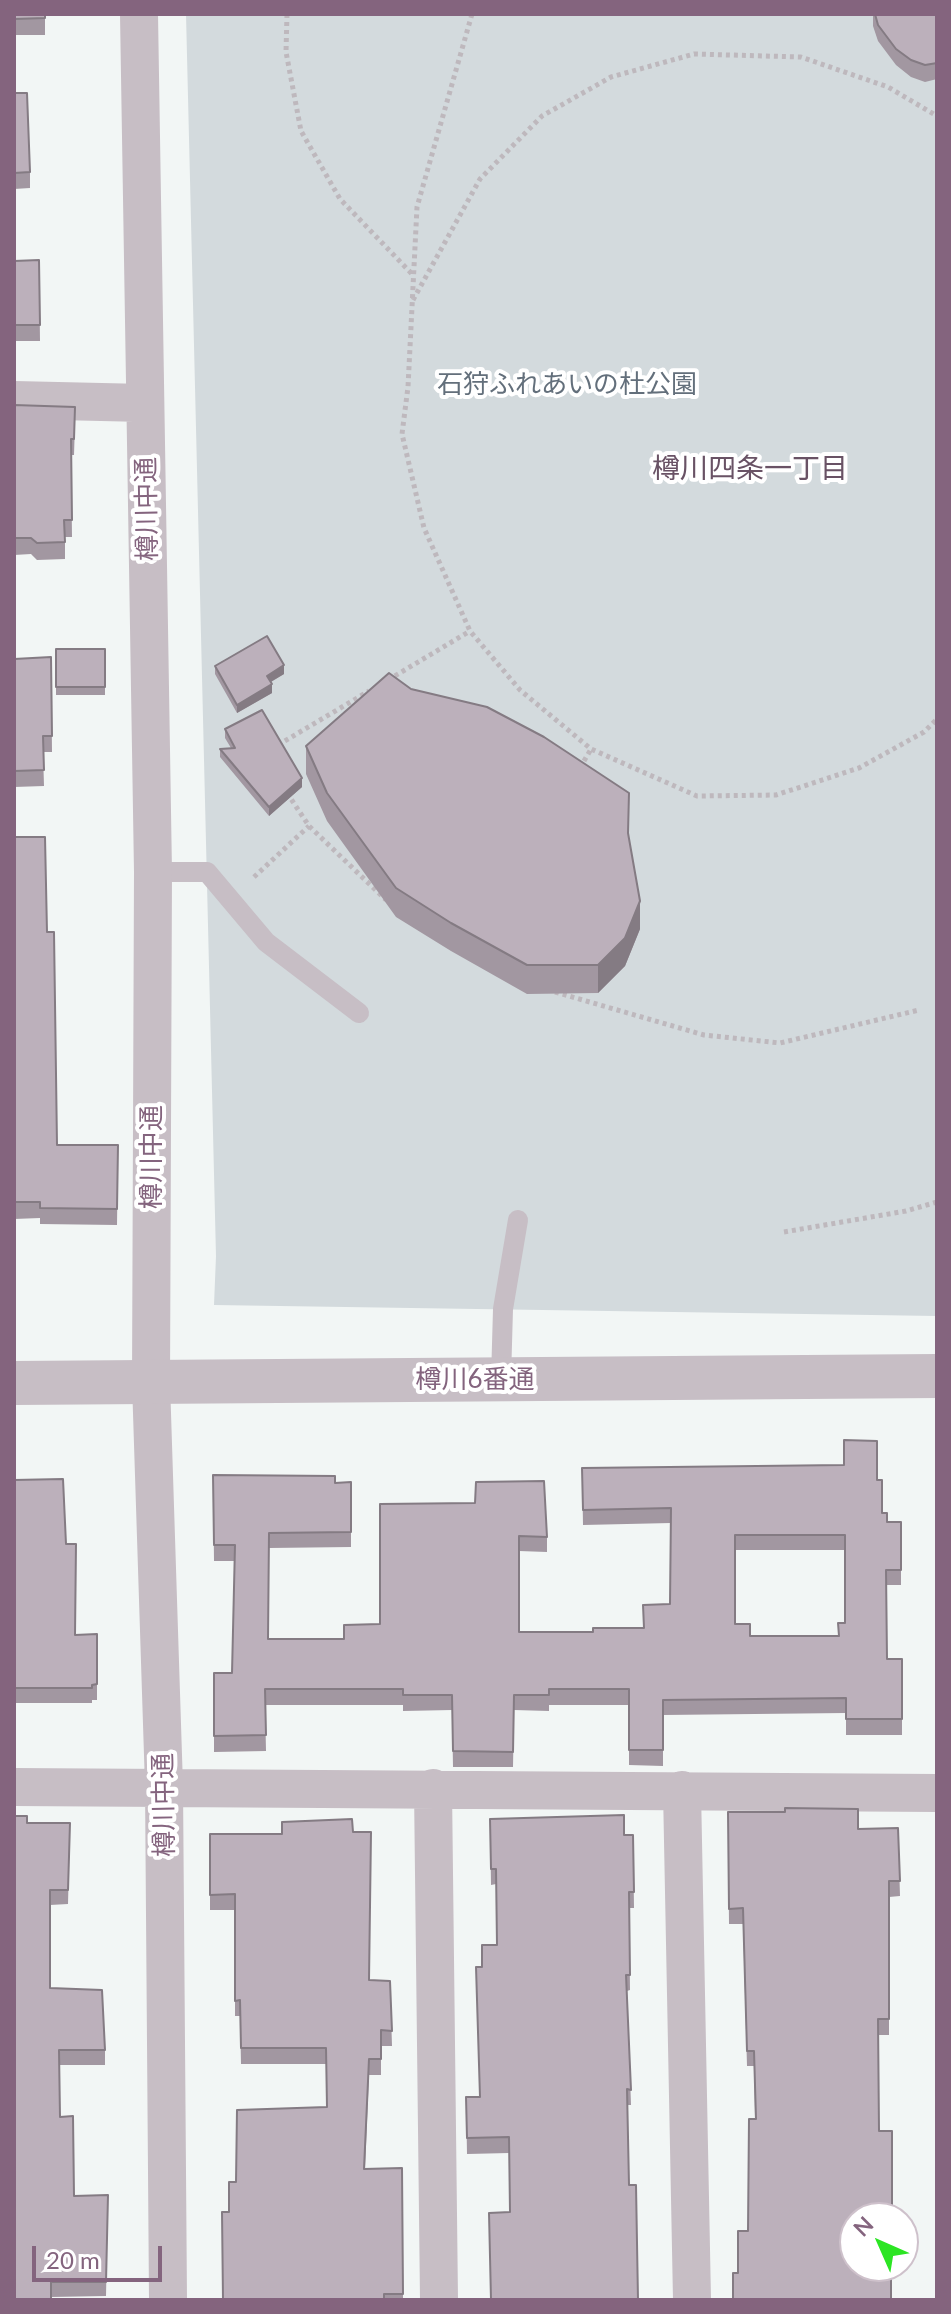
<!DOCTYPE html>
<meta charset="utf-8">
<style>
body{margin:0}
#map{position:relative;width:951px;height:2314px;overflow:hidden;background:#f2f6f5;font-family:Lato,sans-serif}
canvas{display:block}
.frame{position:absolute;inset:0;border:16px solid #84647e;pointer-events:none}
.north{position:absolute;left:839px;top:2202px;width:80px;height:80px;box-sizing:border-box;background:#fff;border:2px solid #cec1cb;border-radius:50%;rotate:315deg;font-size:22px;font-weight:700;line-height:32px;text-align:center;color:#84647e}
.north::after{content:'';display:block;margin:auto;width:28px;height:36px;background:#2ce523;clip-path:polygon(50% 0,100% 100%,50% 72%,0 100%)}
.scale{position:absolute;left:32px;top:2246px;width:130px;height:36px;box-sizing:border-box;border:4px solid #84647e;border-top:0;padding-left:10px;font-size:24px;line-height:28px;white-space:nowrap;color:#84647e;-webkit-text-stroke:6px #fff;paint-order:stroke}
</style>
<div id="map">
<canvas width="951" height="2314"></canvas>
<div class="frame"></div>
<div class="north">N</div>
<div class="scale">20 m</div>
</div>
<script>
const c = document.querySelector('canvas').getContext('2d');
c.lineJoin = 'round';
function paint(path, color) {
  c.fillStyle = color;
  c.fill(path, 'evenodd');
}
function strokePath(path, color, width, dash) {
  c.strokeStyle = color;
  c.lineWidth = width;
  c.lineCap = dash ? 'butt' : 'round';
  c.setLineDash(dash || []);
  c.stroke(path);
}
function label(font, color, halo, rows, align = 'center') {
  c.font = font + ' Lato,"Noto Sans JP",sans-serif';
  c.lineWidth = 8;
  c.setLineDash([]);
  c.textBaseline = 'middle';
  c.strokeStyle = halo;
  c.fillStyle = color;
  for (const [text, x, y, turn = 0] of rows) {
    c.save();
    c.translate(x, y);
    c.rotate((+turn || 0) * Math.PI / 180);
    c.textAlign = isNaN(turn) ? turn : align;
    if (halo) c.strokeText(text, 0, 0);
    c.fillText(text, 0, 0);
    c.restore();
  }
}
paint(new Path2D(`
 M186,14H937V1316L214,1305L216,1256Z`), '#d3dadd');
strokePath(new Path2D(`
 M287,14L286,52L301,131L340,199L413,275
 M472,14L417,207L408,387L402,434L424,528L470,631L520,690L591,749L697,796L776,795L859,768L924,732L937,719
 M413,300L480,179L542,116L611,77L694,54L801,57L888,87L937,116
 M388,680L470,631
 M278,745L369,691
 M580,768L591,749
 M287,793L309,826L386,900
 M254,877L309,826
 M555,992L704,1035L780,1043L919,1010
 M784,1232L906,1211L937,1202`), '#beb8bd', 5, [4, 4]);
strokePath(new Path2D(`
 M153,872H207L266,942L359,1013
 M501,1379L503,1309L518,1220`), '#c7bec5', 20);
strokePath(new Path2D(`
 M139,14L153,872L151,1382L164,1786L168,2300
 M14,400L145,403
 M14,1787L937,1793
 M433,1788L439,2300
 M682,1790L692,2300`), '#c7bec5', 38);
strokePath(new Path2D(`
 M14,1383L937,1376`), '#c7bec5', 44);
paint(new Path2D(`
 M14,14H45V35H14Z
 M873,14H936L937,79L925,82L911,77L896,65L878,41L873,26Z
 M14,93L30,172V188L14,189Z
 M39,260L40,341H14V261Z
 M14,405L75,423L74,455H71L72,537H65V559L37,560L31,554L14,555Z
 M56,649H105V695H56Z
 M51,657L52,752H43L44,786L14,787V659Z
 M215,666L284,674L271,682L272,693L237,713L215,674Z
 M411,689L629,821V838L640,929L625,966L598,993L527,994L451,951L396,917L327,821L306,774V746Z
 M225,729L302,787L269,816L220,757V749L231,748L225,738Z
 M14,837L47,932L57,1145H118L117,1225L40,1224V1218L14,1219Z
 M582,1468L877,1480L882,1513L887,1522H901V1585H886L887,1659H902V1735H846V1713L663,1715V1766L629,1765V1705H549V1711L514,1710L513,1767H453L452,1710L403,1711V1705H265L266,1751L214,1752V1673H232L235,1561H214L213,1475L335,1483L351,1482V1547L269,1548L268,1639H344L380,1624V1504L547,1537V1552L519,1551V1632H593L643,1628V1605L670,1604L671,1523L583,1525ZM735,1550H845V1623L838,1636H750L735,1624Z
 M14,1480L66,1544L76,1635L97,1634V1700H92V1703H14V1636H15Z
 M728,1812L858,1829L898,1828L900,1896L889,1897V2035H878L738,2273L748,2231L755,2119L754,2066H747L743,1924H729Z
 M490,1819L633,1835L634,1908H629L630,1990L627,1991L631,2105H627L510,2212L509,2153L467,2154L466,2097H479L482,1967L497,1945L496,1884L491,1885Z
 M27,1823H70L68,1904L50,1905V1988L105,2050V2065H60V2117L74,2196L108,2195L106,2296L51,2297Z
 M353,1832L370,1980L390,1981L392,2046H381V2075H369L365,2169L402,2168L403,2300H222L229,2212L236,2182L327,2107L326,2064H241L240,2016H235V1910H210V1834Z`), '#a297a1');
paint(new Path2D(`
 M284,665V674L267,684V676Z
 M272,684V693L237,713V705Z
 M302,778V787L269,816V807Z
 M640,901V929L625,966L598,993V965Z`), '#847b83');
const building = new Path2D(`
 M14,14H45V18L14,19Z
 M875,14H936L937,63L925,65L911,60L896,49L878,25Z
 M14,93H27L30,172L14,173Z
 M39,260L40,325H14V261Z
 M14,405L75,407L74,439H71L72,520H64L65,542L37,543L31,538H14Z
 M267,636L284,665L267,676L272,684L237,705L215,666Z
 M56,649H105V687H56Z
 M51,657L52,736H43L44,770L14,771V659Z
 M389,673L411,689L487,707L544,737L629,793L628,833L640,901L625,938L598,965H527L451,923L396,888L327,793L306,746Z
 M262,710L302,778L269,807L220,749L235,748L225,729Z
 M14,837H45L47,932H54L57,1145H118L117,1209L40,1208V1202H14Z
 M844,1440L877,1441V1480H882V1513H887V1522H901V1570H886L887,1659H902V1719H846V1698L663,1700V1750H629V1689H549V1695H514L513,1752L453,1751L452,1695H403V1689H265L266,1735L214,1736V1673H232L235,1545H214L213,1475L335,1476V1483L351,1482V1532L269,1533L268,1639H344V1625L380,1624V1504L475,1503L476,1482L544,1481L547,1537L519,1536V1632H593V1628H644L643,1605L670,1604L671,1508L583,1510L582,1468L844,1465ZM735,1535H845V1623H838L839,1636H750V1624H735Z
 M63,1479L66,1544H76L75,1635L97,1634V1684L92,1685V1688H14V1636H15L14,1480Z
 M785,1808L858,1809V1829L898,1828L900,1881H889V2019H878L879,2131H892V2218H855V2266H891V2300H733V2273H738V2231H748L749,2119H756L754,2051H747L743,1908L729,1909L728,1812H785Z
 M624,1815V1835H633L634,1892H629L630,1975H626L631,2090L627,2089L629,2185H636L638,2300H491L489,2213L510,2212L509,2137L467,2138L466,2097H480L476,1967H482V1945H497L496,1869H491L490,1819Z
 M14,1816H27V1823H70L68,1890H50V1988L102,1990L105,2050H59L60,2117L73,2116L74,2196L108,2195L106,2282H51V2300H14Z
 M352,1819L353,1832H371L369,1980L390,1981L392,2031L381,2030V2059H369L364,2169L402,2168L403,2294H384V2300H223L222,2212H229V2182H236L237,2110L327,2107L326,2048H241L240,2000L235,2001V1894L210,1895V1834H282V1822Z`);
paint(building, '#bcb0bb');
strokePath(building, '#847b83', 2);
label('26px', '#636f7b', '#fff', [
 ["石狩ふれあいの杜公園",567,385]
]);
label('26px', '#84647e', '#fff', [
 ["樽川中通",147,509,-91],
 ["樽川中通",152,1157,-90],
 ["樽川6番通",475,1380],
 ["樽川中通",164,1805,-91]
]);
label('28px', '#695265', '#fff', [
 ["樽川四条一丁目",750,469]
]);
</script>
